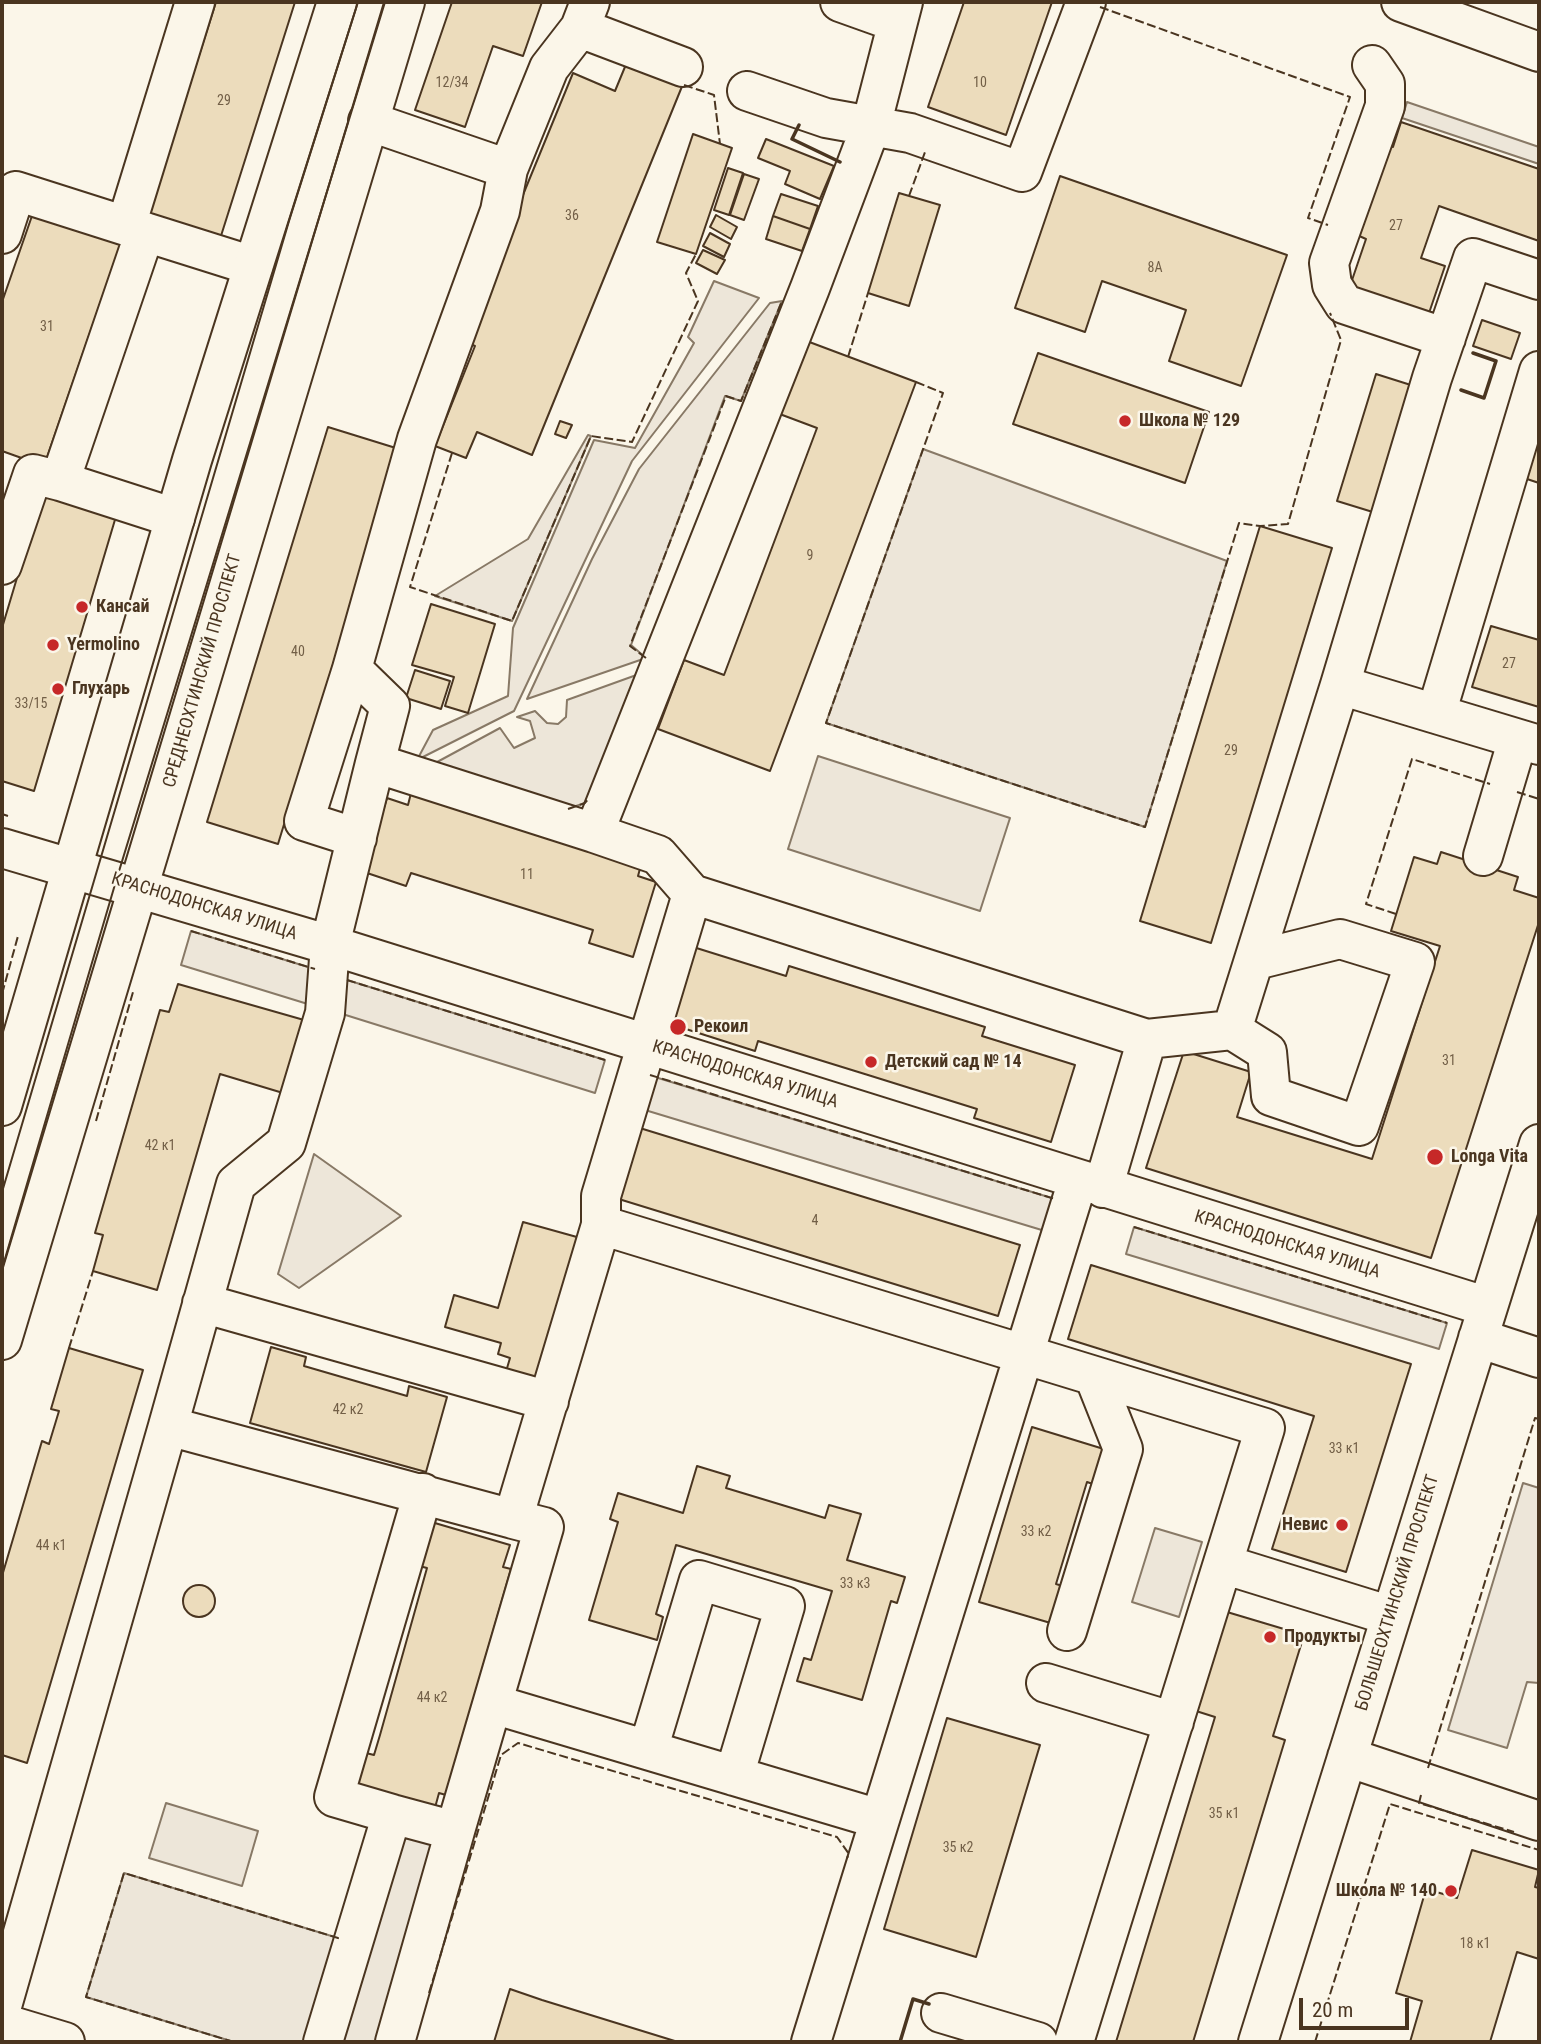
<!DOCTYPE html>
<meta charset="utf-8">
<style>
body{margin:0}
#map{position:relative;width:1541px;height:2044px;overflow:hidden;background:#fbf6e9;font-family:"Roboto Condensed",sans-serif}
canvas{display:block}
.frame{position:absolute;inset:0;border:4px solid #4a3520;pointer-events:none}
.scale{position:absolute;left:1299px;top:1998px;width:110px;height:32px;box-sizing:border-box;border:4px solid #4a3520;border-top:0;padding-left:9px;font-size:21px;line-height:24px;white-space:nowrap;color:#4a3520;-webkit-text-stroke:5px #fbf6e9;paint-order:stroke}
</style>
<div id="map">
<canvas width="1541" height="2044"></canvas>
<div class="frame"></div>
<div class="scale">20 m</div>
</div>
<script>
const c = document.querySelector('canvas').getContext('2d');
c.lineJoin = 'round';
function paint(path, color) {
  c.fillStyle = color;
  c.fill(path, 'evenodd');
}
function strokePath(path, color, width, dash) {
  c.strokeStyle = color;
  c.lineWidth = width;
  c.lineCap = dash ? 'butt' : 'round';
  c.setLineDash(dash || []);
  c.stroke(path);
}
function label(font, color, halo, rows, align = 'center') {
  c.font = font + ' "Roboto Condensed",sans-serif';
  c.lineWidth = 5;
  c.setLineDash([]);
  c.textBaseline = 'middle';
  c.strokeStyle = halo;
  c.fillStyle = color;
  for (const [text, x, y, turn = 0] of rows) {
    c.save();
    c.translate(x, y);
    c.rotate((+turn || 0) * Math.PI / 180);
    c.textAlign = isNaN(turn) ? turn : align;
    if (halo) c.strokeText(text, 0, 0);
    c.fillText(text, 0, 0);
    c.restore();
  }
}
const green = new Path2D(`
 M1407,102L1539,147V164L1402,118Z
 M714,281L759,298L632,461L514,711L417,760L433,730L508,696L513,628L594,440L635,448L694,343L688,337Z
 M782,301L741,401L725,396L631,645L646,658L527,699L592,559L639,469L770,303Z
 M588,435L591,436L512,621L435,596L528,539Z
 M923,449L1227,561L1145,827L826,723Z
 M642,673L599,785L585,803L561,811L426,768L500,728L514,748L535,738L530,721L517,717L535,711L547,723L558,724L566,717L567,700Z
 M818,756L1010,818L980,911L788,849Z
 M191,931L321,971L311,1005L181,965Z
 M347,980L605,1060L595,1093L336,1012Z
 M645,1074L1055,1199L1045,1231L635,1107Z
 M314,1154L401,1216L299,1288L278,1274Z
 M1134,1227L1447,1323L1439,1349L1126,1254Z
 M1523,1483L1539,1488V1683L1527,1682L1507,1748L1448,1730Z
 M1155,1528L1202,1542L1179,1617L1132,1602Z
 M166,1803L258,1831L242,1886L149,1858Z
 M398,1823L443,1835L385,2042H337Z
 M124,1873L338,1938L306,2042H234L86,1997Z`);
paint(green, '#ede6d9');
strokePath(green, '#887966', 2);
const building = new Path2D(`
 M216,2H295L220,239L148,216Z
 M452,2H542L523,56L493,46L465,127L415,110Z
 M964,2H1052L1006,135L928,107Z
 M627,62L683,84L532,455L477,432L466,458L435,446L475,346L463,341L573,73L615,91Z
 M1401,122L1539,169V241L1439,206L1421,258L1445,266L1428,316L1349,289L1366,239L1357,235L1387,146L1393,147Z
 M693,134L732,148L696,254L657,242Z
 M766,139L834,166L820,199L785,184L790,171L758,158Z
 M728,168L743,173L729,215L714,210Z
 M744,174L759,179L744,220L730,215Z
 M1060,176L1287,255L1241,386L1169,361L1186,310L1102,281L1085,332L1015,308Z
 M899,193L940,205L909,306L868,293Z
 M781,194L818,206L810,229L773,216Z
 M33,213L121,243L44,466L2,451V302Z
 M716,215L737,227L731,239L710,227Z
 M773,216L810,229L802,251L766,239Z
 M710,233L730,244L724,257L703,246Z
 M703,250L725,260L717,274L696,263Z
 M1482,320L1520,333L1511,359L1473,346Z
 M804,340L916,382L770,771L658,729L684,660L724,675L817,428L777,413Z
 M1038,353L1209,412L1185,483L1013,424Z
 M1376,374L1414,386L1376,513L1337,501Z
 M1539,417V483L1521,477Z
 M560,421L572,425L566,438L555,434Z
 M328,427L399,449L278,844L207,822Z
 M43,491L117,513L34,791L2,781V628Z
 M1260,526L1332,548L1211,943L1140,921Z
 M431,604L495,624L468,713L445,706L454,677L412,665Z
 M1491,626L1539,640V707L1472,687Z
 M415,670L450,681L441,709L406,698Z
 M411,793L641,865L638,876L656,882L633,957L589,943L593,930L411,873L406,886L364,872L387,798L408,805Z
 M1441,852L1518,877L1514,890L1539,898V922L1431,1258L1146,1168L1184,1051L1251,1072L1237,1117L1372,1159L1440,946L1391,931L1414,857L1437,864Z
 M690,946L786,976L789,966L985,1027L982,1036L1075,1065L1051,1142L974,1118L977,1109L868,1075L758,1041L755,1051L667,1023Z
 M178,984L304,1020L283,1093L220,1074L157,1290L93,1271L103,1235L95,1233L160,1010L169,1012Z
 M630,1125L1020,1245L998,1316L609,1196Z
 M523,1222L584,1239L540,1385L505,1375L510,1358L498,1354L501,1343L445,1327L454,1295L498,1308Z
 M1091,1265L1411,1364L1346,1572L1272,1549L1314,1416L1068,1339Z
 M271,1347L306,1357L304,1366L407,1396L409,1386L447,1397L426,1472L250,1423Z
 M69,1348L143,1370L27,1763L2,1755V1576L42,1441L49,1444L59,1411L51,1409Z
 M1032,1427L1107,1450L1096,1485L1087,1482L1056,1584L1066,1587L1054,1624L979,1602Z
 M697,1466L730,1476L726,1488L825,1518L829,1505L861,1514L847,1560L905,1577L897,1603L891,1601L862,1700L797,1681L804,1658L811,1660L832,1591L676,1545L656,1614L663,1617L657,1640L589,1620L618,1522L610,1519L618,1493L683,1513Z
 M428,1521L510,1545L503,1567L511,1569L446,1795L439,1793L433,1815L350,1791L362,1752L374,1755L380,1735L427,1568L415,1565Z
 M183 1601a16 16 0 1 1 32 0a16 16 0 1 1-32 0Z
 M1227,1612L1304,1635L1273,1736L1285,1740L1193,2042H1116L1215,1717L1196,1711Z
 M947,1718L1040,1745L976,1957L884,1929Z
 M1472,1850L1539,1870L1535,1887L1539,1888V1959L1517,1952L1490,2042H1410L1422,2001L1396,1993L1426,1889L1457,1898Z
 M510,1989L542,2000L678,2042H494Z`);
paint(building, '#ecdcbc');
strokePath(building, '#4a3520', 2);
const minor = new Path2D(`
 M195,2L126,226L253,266
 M840,2L896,22
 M1401,2L1539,52
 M580,28L683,67
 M1372,65L1385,84V106L1329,263L1332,285L1344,304L1446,338
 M747,91L826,118L910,133L1022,172L1086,2
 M368,121L508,169
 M145,232L60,481L175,518
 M2,234L16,191L126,226
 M1539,371L1436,714L1539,745
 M2,565L33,474L60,481
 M352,669L304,821L357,838
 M1436,714L1340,685L1432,378L1473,258L1539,280
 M375,763L390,706L352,669L417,439L500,211L508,169L549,68L580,28L590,2
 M2,848L330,945L1488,1307
 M1483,856L1518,739
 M692,894L1147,1039L1103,1188
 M1232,1030L1267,1052L1271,1096L1359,1126L1415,962L1340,939L1256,960
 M1147,1039L1232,1030L1340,685
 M601,1225L1265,1428L1074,2042
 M202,1303L549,1401
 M1478,1338L1539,1358
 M513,1519L168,1426L236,1184L286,1143L325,1013L330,945L375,763L594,833
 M1223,1564L1391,1616
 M1067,1631L1123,1449L1094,1376
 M1046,1683L1174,1722
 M493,1704L879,1819
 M648,1750L699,1580L785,1606L734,1776
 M1347,1757L1539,1821
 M392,1814L334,1797L423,1493
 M2,2006L168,1426
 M941,2013L1038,2042
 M2,2023L65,2042
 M323,2042L392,1814L455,1831L544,1527L513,1519L601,1225V1196L692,894L658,855L594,833L810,288L871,126L903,2
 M395,2042L455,1831
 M811,2042L1078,1180
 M1258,2042L1539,1144`);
const major = new Path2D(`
 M2,1106L192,460L337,2
 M2,1340L405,2`);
strokePath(minor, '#4a3520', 42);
strokePath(major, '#4a3520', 42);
strokePath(minor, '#fbf6e9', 38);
strokePath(major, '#fbf6e9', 38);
strokePath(new Path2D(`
 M2,1192L289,221L358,2
 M2,1269L116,881L385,2`), '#4a3520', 2);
strokePath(new Path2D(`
 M1100,7L1350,97L1308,218L1328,225
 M684,85L714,95L720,144
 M909,196L925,152
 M848,357L868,293
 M916,382L943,393L826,723L1145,827L1239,523L1260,526L1288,524L1341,340L1330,313
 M452,453L410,587L512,621L591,436L632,442L698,301L686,273L696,254
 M646,658L630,646L726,396L741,401L782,301
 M1517,792L1539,799
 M568,809L585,803L589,798
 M2,814L8,816
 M1396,914L1366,904L1412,759L1490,784
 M191,931L315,969
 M347,980L605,1060
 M2,994L18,936
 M650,1075L1055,1199
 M96,1121L133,992
 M1134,1227L1447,1323
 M69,1348L93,1271
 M1428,1768L1535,1418L1539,1419
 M1421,1795L1419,1803L1514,1832
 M429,1993L501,1755L518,1743L837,1837L849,1854L847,1858
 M234,2042L86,1997L124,1873L338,1938L337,1941
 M1315,2042L1390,1804L1539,1850`), '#4a3520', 2, [9, 3.5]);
strokePath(new Path2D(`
 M799,125L792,139L840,162
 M1461,390L1484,398L1496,361L1473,353
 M900,2042L913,1999L929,2004`), '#4a3520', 3.5);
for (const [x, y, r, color] of [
 [1125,421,7,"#c62828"],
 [82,607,7,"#c62828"],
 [53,645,7,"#c62828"],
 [58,689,7,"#c62828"],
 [678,1027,9,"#c62828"],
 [871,1062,7,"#c62828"],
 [1435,1157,9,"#c62828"],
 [1342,1525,7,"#c62828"],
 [1270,1637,7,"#c62828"],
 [1451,1891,7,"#c62828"]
]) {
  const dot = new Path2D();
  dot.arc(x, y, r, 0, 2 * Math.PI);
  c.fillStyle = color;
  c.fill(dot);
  strokePath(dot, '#fbf6e9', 2.5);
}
label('14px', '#725f47', null, [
 ["12/34",452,83],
 ["10",980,83],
 ["29",224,101],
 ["36",572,216],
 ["27",1396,226],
 ["8А",1155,268],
 ["31",47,327],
 ["9",810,556],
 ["40",298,652],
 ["27",1509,664],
 ["33/15",31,704],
 ["29",1231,751],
 ["11",527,875],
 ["31",1449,1061],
 ["42 к1",160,1146],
 ["4",815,1221],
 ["42 к2",348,1410],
 ["33 к1",1344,1449],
 ["33 к2",1036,1532],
 ["44 к1",51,1546],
 ["33 к3",855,1584],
 ["44 к2",432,1698],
 ["35 к1",1224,1814],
 ["35 к2",958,1848],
 ["18 к1",1475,1944]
]);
label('bold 18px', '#4a3520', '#fbf6e9', [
 ["Школа № 129",1139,421],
 ["Кансай",96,607],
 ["Yermolino",67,645],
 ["Глухарь",72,689],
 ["Рекоил",694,1027],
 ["Детский сад № 14",885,1062],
 ["Longa Vita",1451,1157],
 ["Невис",1328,1525,"right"],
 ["Продукты",1284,1637],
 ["Школа № 140",1437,1891,"right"]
], 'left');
label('18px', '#4a3520', '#fbf6e9', [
 ["СРЕДНЕОХТИНСКИЙ ПРОСПЕКТ",203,671,-74],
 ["КРАСНОДОНСКАЯ УЛИЦА",204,907,17],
 ["КРАСНОДОНСКАЯ УЛИЦА",745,1075,17],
 ["КРАСНОДОНСКАЯ УЛИЦА",1287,1245,17],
 ["БОЛЬШЕОХТИНСКИЙ ПРОСПЕКТ",1398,1593,-73]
]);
</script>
